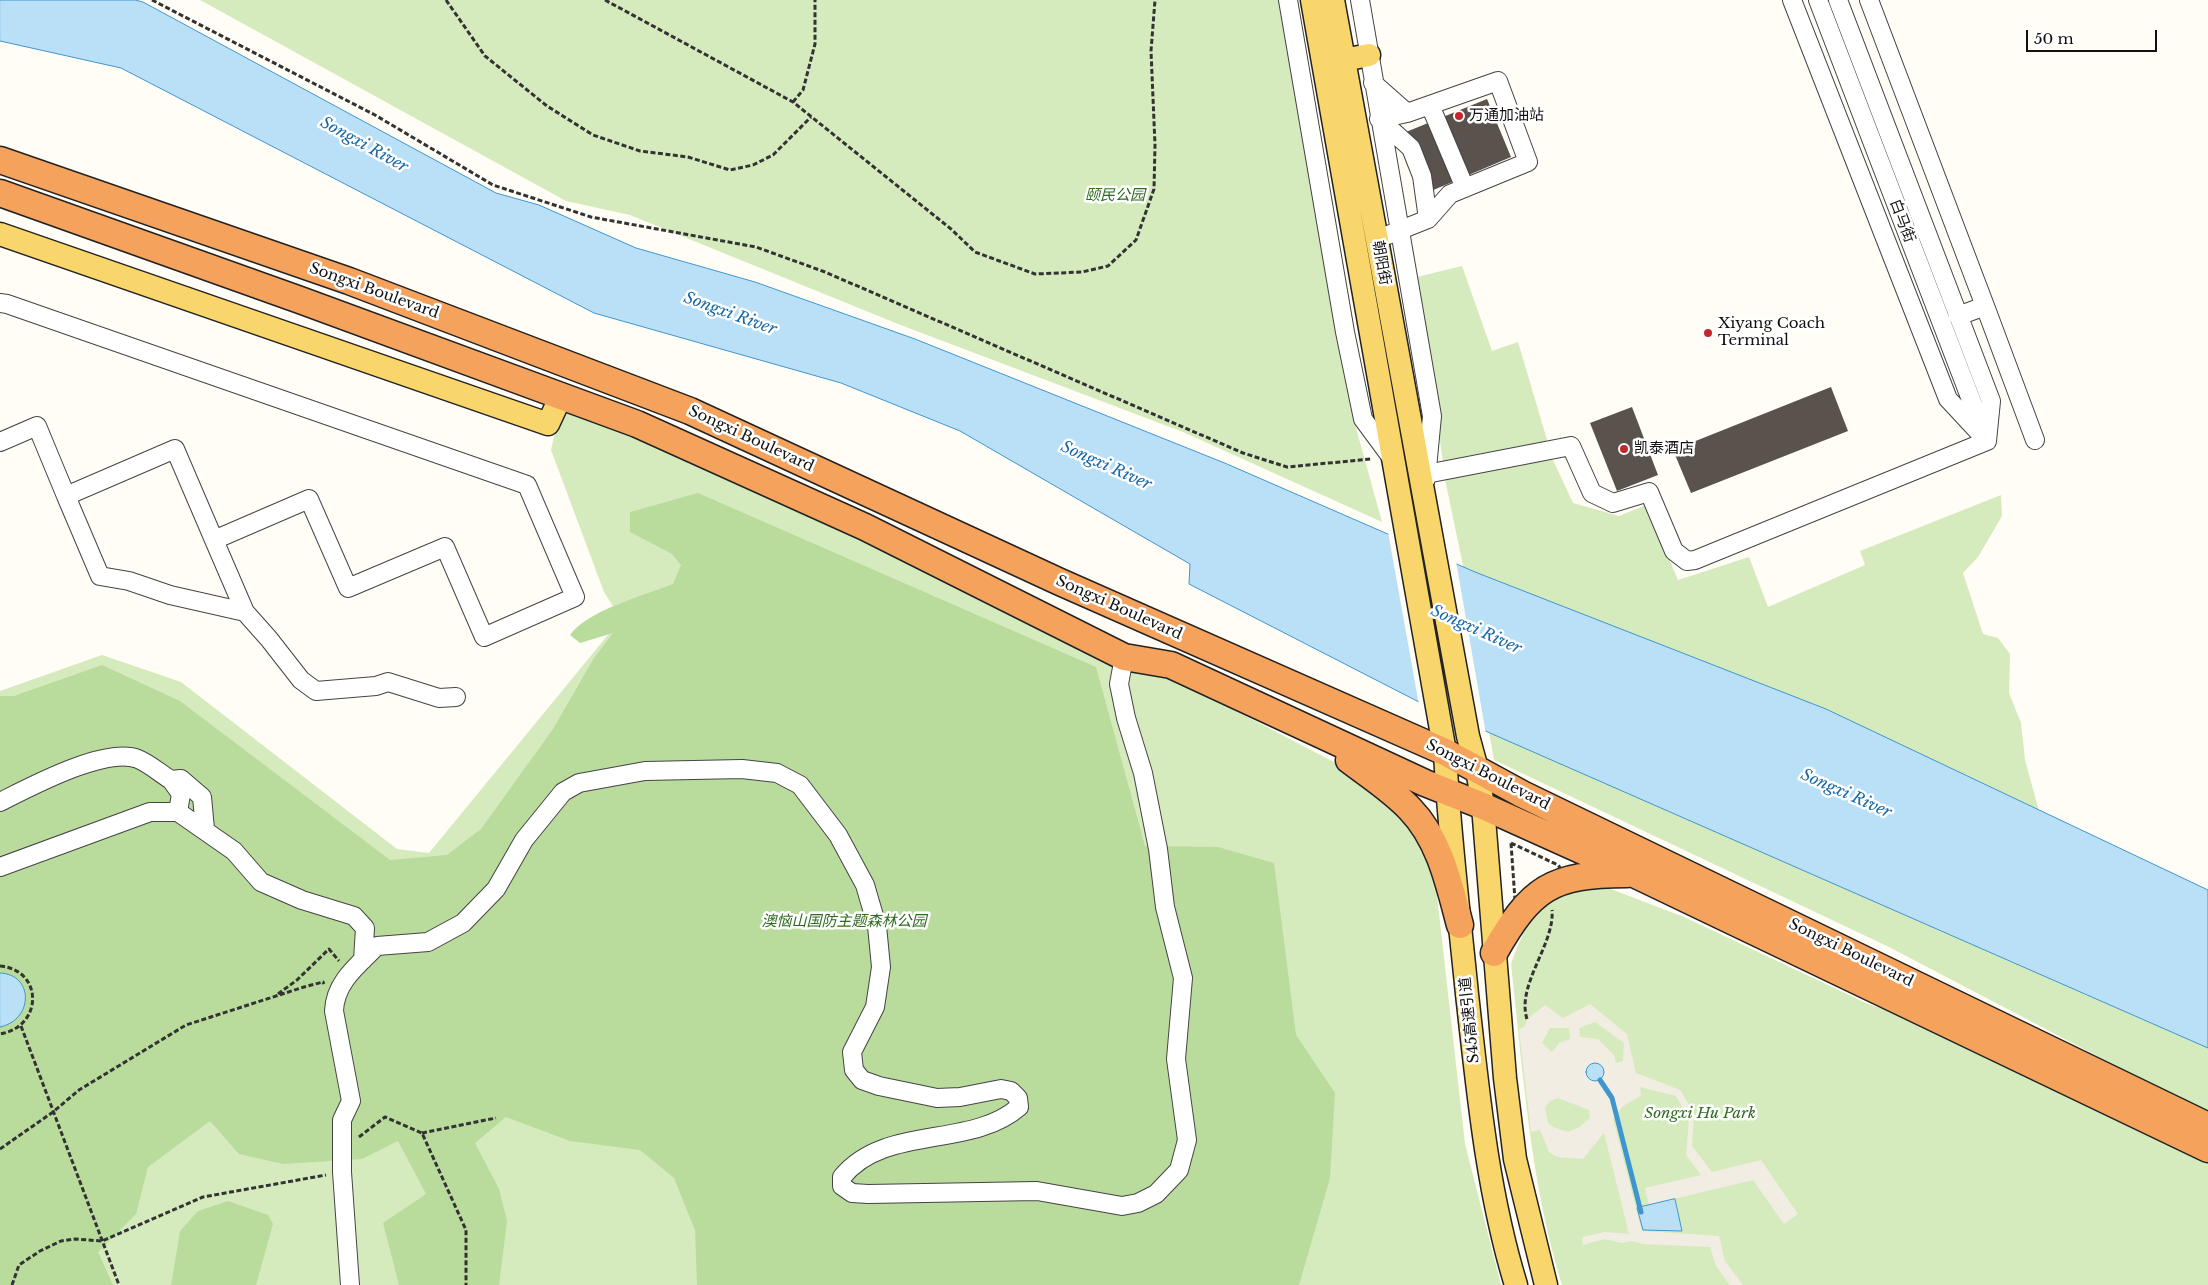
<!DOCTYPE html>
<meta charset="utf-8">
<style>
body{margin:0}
#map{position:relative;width:2208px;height:1285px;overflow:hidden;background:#fffdf5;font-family:"Libre Baskerville",serif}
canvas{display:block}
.scale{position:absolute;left:2026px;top:30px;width:131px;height:22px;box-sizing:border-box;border:2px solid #111;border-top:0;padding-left:6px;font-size:15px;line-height:18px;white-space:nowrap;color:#111;-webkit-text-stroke:4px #fff;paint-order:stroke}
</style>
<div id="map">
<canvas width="2208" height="1285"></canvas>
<div class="scale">50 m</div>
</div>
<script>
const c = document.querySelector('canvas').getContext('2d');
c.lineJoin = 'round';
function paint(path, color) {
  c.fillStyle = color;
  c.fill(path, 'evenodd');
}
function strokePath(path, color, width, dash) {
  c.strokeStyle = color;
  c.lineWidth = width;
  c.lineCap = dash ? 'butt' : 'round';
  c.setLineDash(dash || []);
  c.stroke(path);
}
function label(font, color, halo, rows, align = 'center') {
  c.font = font + ' "Libre Baskerville","Noto Sans SC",serif';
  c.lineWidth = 5;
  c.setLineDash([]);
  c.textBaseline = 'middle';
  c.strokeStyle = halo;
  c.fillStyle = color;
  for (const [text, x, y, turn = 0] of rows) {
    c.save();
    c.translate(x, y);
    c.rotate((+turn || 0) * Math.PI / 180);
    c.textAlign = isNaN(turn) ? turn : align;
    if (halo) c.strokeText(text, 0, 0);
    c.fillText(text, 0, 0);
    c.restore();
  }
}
paint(new Path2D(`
 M200,0H1279L1356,428L1382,522L1183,432L898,324L630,215L566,201Z
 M1462,266L1492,351L1518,342L1553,460L1573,503L1619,516L1646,505L1678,580L1749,557L1768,607L1865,565L1860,551L2001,495L2002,516L1978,557L1963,573L1983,634L1998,638L2010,654L2009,693L2021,723L2025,760L2042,822L1467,585L1446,484L1417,277Z
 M564,392L1071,625L1355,773L1404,813L1434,869L1465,1144L1501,1285H0V691L102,655L181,682L397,849L429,853L621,619L604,592L551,450Z
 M1489,732L2208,1048V1114L1889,947L1494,760Z
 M1603,886L1684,917L1868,1004L1922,1023L2208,1160V1285H1562C1530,1181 1523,1072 1511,964C1520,939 1534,903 1561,893C1574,889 1589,888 1603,886Z`), '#d5ebbd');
paint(new Path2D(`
 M698,493L1096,667L1145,846L1218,847L1274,863L1296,1035L1335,1093L1330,1178L1299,1285H697L695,1230L674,1178L640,1150L570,1141L506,1117L475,1143L499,1189L507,1221L499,1285H399L383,1223L426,1194L398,1141L362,1159L283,1164L239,1154L210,1121L148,1167L136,1214L98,1252L113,1285H0V696H14L102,665L180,701L390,860L447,855L481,829L553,729L594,658L613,633L580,643L570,635C588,610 643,596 673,584L681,565L672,554L630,532V512Z
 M228,1201L268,1215L273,1224L256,1285H171L180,1231L198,1211Z`), '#b9dc9c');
paint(new Path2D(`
 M1590,1004L1627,1034L1636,1073L1680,1090L1694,1113L1692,1146L1712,1172L1761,1160L1798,1214L1784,1224L1753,1180L1649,1205L1645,1188L1701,1175L1686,1155L1689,1119L1676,1096L1640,1087L1641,1096L1623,1106L1613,1119L1642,1231L1719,1236L1725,1261L1743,1285H1730L1716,1266L1710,1247L1643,1244L1631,1241L1622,1243L1604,1239L1583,1245L1582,1237L1605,1232L1629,1234L1604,1133L1583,1159L1557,1157L1549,1152L1540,1130L1531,1132L1519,1029L1525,1026L1527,1019L1545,1005L1563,1018ZM1595,1022L1624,1043L1623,1061L1616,1063L1614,1055L1598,1039L1580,1037L1579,1028ZM1550,1028H1569L1570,1039L1559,1043L1552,1052L1542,1043ZM1558,1098L1589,1110L1590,1118L1578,1128L1568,1132L1553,1127L1548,1123L1545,1107L1551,1101Z`), '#f1ede2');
const water = new Path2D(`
 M0,0H135L143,2L496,193L539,205L636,248L755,282L915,339L1227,464L1475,572L1826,709L2208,890V1048L1417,701L1189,584L1190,564L960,431L841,383L594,313L121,68L0,41Z
 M0,973C34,974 34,1020 0,1027Z
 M1586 1072a9 9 0 1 1 18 0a9 9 0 1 1-18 0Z
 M1675,1199L1682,1231L1643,1230L1637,1208Z`);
paint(water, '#b9e0f7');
strokePath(water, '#3f96cf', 1);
paint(new Path2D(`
 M1388,532L1456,561L1486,734L1419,705Z`), '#fffdf5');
strokePath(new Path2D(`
 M1600,1080L1612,1098L1641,1212`), '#3f96cf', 5);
paint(new Path2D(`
 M1487,99L1511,157L1431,191L1406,132Z
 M1831,387L1848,431L1691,493L1673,450Z
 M1632,407L1658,475L1617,491L1590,423Z`), '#5a524d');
const minor = new Path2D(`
 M1288,0L1345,332L1363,419L1391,457
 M1360,0L1432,416L1426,479
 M1792,0L1948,399L1987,441
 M1818,0L1983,431
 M1869,0L1985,306L1958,316
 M1373,83L1407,113
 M1430,105L1465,188
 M1379,119L1407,113L1498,81L1528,162L1450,194L1428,219L1388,235
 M1379,119L1411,148L1422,176L1428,219
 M0,303L7,304L527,485L575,597L484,637L445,547L348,588L309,499L214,540L175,449L66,496L37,426L0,442
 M1985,306L2035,440
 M1421,475L1571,446L1592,493L1613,503L1649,492L1674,551L1687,561L1695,560L1987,441L1991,401L1838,0
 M66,496L100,576L129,581L170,595L245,612
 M214,540L245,612L269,639L301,680L316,691L376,686L388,682L439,698L456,697
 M0,802C30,787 106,746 138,759C150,764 161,774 171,780
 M178,812L181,794L171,780L181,779L202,797L205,829
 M0,867L150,812H178L234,851L261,882L302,900L354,916L365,928L363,960
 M350,1285L342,1172V1120L351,1101L334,1011C335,982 358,965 377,946L428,942L463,923L496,889L524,840L563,792L579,783L645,771L742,769L777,773L800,785L838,835L865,885L877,926L881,967L875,1007L852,1052L854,1070L862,1080L879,1086L937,1098L960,1097L1001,1089L1011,1091L1018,1098L1019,1107C971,1149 885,1124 842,1177V1186L852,1193L868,1194L1037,1191L1122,1206L1138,1203L1156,1194L1179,1170L1187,1140L1176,1059L1183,978L1165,907L1158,849L1143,773L1126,718L1119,684L1124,657`);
const major = new Path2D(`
 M1312,0L1445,752C1449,833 1459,913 1467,994C1478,1092 1487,1190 1516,1285
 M1333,0L1468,736L1477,769L1483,806L1505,1078L1515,1159L1546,1285
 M1344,60L1369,55
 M0,234L548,424L561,396`);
const highway = new Path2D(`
 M0,160L349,281L690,411L1060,582L1445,752L1522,794L2208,1126
 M0,193L300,300L637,424L865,527L1124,657L1171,665L1425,783L1483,806L1634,874L2208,1149
 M1349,760C1370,776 1392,790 1410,809C1440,840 1449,884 1460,925
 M1494,953C1531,888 1551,874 1627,874`);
strokePath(minor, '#444', 20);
strokePath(major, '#222', 25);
strokePath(highway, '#222', 29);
strokePath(new Path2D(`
 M152,0L375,115L493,185L591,217L756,247L825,272L1243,453L1287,467L1371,459
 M446,0L485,56L547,106L593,135L640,151L688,157L730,170L753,165L773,155L811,117
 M605,0L793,102L951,229L975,252L1035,274L1082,272L1108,266L1136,240L1154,189L1155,145L1151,51L1155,0
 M793,102L803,90L815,44V0
 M1511,843L1558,865L1561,869L1537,880L1515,900Z
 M0,966C44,970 43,1027 0,1034
 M278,994L297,980L329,949L339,961
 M1527,1019C1516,985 1555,944 1552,910
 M21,1026L119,1285
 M422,1133L496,1118
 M359,1137L385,1117L422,1133L466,1230V1285
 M0,1149L53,1112L79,1090L186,1025L304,987L323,982L324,984
 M12,1285L19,1265L40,1251L61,1241L75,1239L102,1241L203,1197L326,1175`), '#333', 3, [5, 2.5]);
strokePath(minor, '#fff', 18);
strokePath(major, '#f9d66b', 22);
strokePath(highway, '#f5a25d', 26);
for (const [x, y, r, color] of [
 [1459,116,5,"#c4262e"],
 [1708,333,5,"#c4262e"],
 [1624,449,5,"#c4262e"]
]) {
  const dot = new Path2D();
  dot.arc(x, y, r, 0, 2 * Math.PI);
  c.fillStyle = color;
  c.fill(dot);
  strokePath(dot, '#fff', 2);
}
label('15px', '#111', '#fff', [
 ["万通加油站",1469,116],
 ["Xiyang Coach",1718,324],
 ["Terminal",1718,341],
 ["凯泰酒店",1634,449]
], 'left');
label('italic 15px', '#2f6b1f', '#fff', [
 ["颐民公园",1115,196],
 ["澳恼山国防主题森林公园",844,922],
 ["Songxi Hu Park",1700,1114]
]);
label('15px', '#111', '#fff', [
 ["白马街",1902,221,69],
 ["朝阳街",1381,263,80],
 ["Songxi Boulevard",374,291,20],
 ["Songxi Boulevard",751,439,25],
 ["Songxi Boulevard",1119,608,24],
 ["Songxi Boulevard",1488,775,27],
 ["Songxi Boulevard",1851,953,26],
 ["S45高速引道",1470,1020,-96]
]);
label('italic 16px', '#1768a6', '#fff', [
 ["Songxi River",364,145,29],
 ["Songxi River",730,314,20],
 ["Songxi River",1106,466,24],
 ["Songxi River",1476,630,24],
 ["Songxi River",1846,794,24]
]);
</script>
